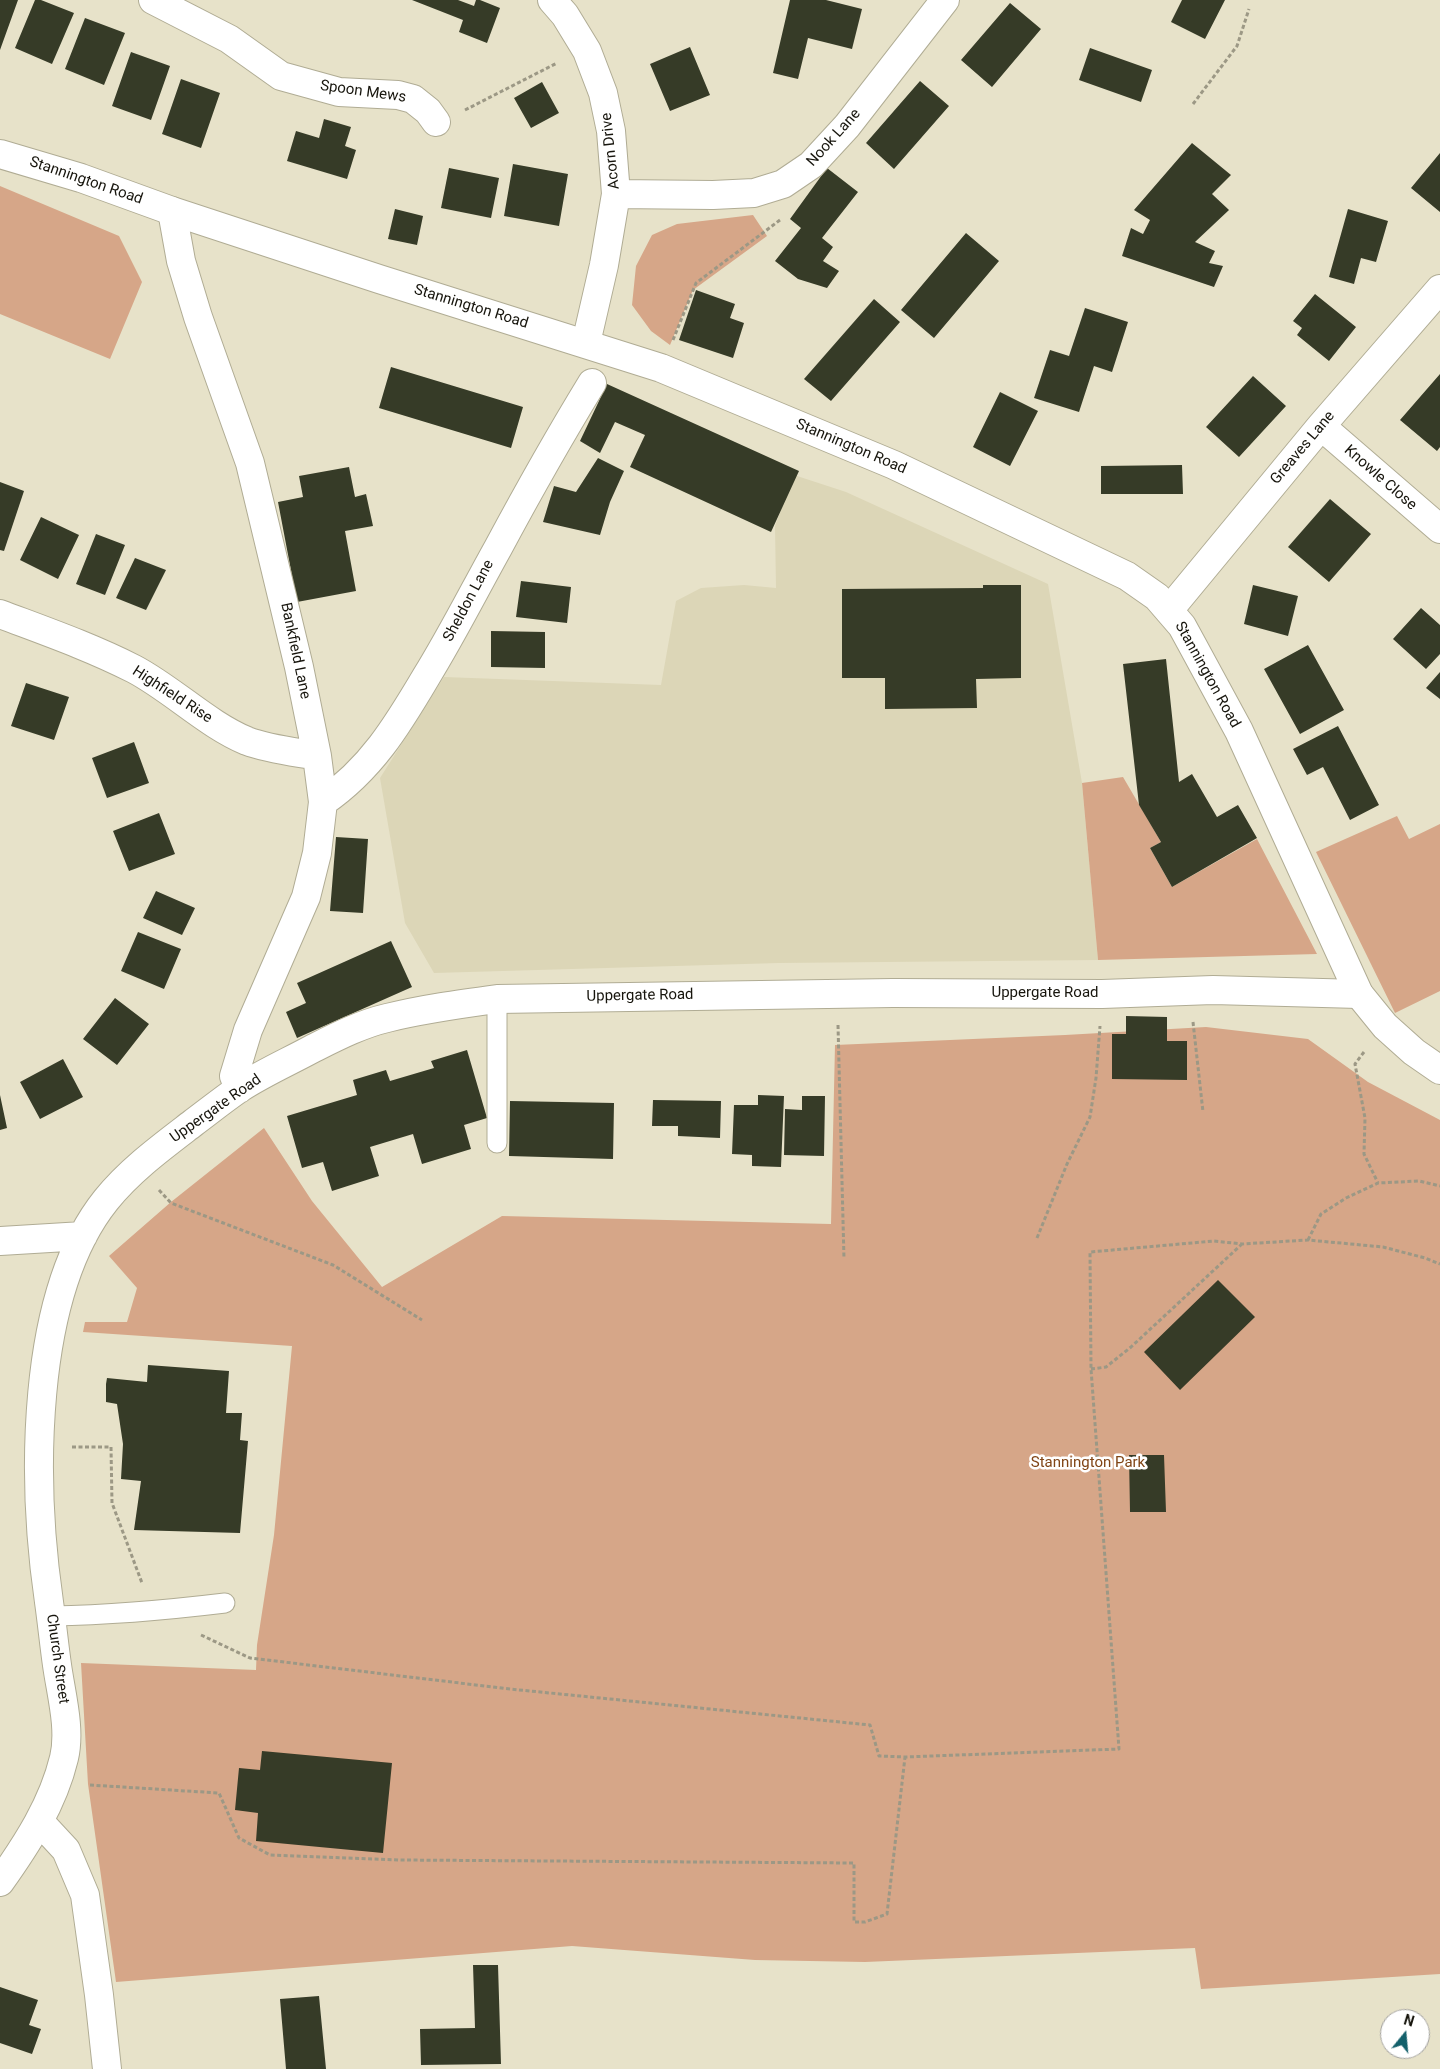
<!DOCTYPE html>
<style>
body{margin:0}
#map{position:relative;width:1440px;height:2069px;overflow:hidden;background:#e7e2c9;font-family:Roboto,sans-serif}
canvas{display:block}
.north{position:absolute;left:1380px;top:2009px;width:50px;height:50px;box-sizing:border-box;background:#fff;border:1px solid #a2a19e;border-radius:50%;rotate:17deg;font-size:14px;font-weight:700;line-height:20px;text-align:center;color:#17150d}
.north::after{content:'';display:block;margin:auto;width:18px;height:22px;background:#13606b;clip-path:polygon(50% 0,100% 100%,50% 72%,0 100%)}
</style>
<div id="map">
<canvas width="1440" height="2069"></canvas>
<div class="north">N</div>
</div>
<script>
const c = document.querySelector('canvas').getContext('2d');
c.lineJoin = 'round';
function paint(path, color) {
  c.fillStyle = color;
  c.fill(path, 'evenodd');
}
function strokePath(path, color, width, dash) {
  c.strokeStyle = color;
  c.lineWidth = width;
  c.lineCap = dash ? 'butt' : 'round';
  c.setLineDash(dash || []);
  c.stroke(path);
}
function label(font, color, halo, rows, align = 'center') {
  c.font = font + ' Roboto,sans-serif';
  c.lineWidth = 5;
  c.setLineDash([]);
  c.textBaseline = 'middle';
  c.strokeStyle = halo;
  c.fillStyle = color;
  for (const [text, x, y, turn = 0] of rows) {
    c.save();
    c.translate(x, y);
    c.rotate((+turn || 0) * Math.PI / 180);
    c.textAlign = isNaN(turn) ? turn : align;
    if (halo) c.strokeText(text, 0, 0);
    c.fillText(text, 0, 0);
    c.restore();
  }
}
paint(new Path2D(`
 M794,475L846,492L1048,584L1082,783L1098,960L779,963L434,973L405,923L380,778L444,677L661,685L676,601L701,588L744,585L776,588L775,526Z`), '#dcd6b7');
paint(new Path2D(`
 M0,186L119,236L142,282L110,359L0,314Z
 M753,215L767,236L693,290L670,345L651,331L632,305L636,266L652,235L677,224Z
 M1123,777L1161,842L1150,848L1172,887L1257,839L1317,954L1098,960L1082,783Z
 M1397,816L1409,839L1440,824V991L1395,1013L1316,852Z
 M1206,1027L1308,1039L1368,1082L1440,1120V1974L1201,1989L1195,1948L865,1962L755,1960L572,1946L116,1982L88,1784L81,1663L256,1670L257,1645L274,1535L292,1346L83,1332L85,1322H127L137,1288L109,1256L171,1202L264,1128L312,1201L382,1287L502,1216L831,1224L835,1045L1065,1035Z`), '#d6a688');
paint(new Path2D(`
 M0,0H18L0,50Z
 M35,0H41L74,13L52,64L15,48Z
 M412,0H458L474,6L476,0H480L500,8L487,43L459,32L463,20Z
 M790,0H826L862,9L852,49L808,38L798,79L773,73Z
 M1182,0H1225L1205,39L1171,22Z
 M1010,3L1041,29L992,87L961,60Z
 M85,18L125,33L104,85L65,69Z
 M690,47L710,95L670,111L650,64Z
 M1090,48L1152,70L1141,102L1079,80Z
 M131,52L170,66L151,120L112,106Z
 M181,79L220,93L201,148L162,134Z
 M920,81L949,106L894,169L866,143Z
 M542,82L559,113L531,128L514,98Z
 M324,119L351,127L345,146L356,150L347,179L287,161L296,131L319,138Z
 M1192,143L1231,175L1212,194L1229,210L1195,242L1215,251L1209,263L1223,266L1214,287L1122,256L1131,228L1143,234L1150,220L1134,210Z
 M1440,153V212L1411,188Z
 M513,164L568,174L559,226L504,216Z
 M449,168L499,178L491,218L441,208Z
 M827,168L858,192L822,238L833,247L823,261L839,271L827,288L798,279L775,261L801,228L790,219Z
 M395,209L423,216L417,245L388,239Z
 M1348,209L1388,221L1376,262L1361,258L1354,284L1329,277Z
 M966,233L999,261L934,338L901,310Z
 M696,290L735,304L730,318L744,323L733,358L679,340Z
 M1315,294L1356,327L1329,361L1297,335L1302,328L1293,321Z
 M874,299L900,322L831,401L804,379Z
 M1085,308L1128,322L1112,372L1094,366L1079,412L1034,398L1050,350L1069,356Z
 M391,367L523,407L511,448L379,408Z
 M1440,374V447L1437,451L1400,420Z
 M1253,376L1286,406L1239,457L1206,427Z
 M607,384L799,471L771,532L630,467L645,435L615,422L600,453L580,441Z
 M1000,392L1038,411L1010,466L973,447Z
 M598,458L624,471L610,502L600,535L543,522L554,486L576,492Z
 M1182,465L1183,494H1101V466Z
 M349,467L355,497L366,494L373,526L345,531L356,591L297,602L278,502L303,497L299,476Z
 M0,482L24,491L4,551L0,550Z
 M1330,499L1371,534L1329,582L1288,547Z
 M41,517L79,535L58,579L20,560Z
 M96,534L125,545L105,595L76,584Z
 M135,558L166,570L146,610L116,598Z
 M521,581L571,587L567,623L516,617Z
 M983,585H1021V678L976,679L977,708L885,709V678H842V589L983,588Z
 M1253,585L1298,596L1288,636L1244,624Z
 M1421,608L1440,625V654L1426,669L1393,639Z
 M491,631L545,632V668L491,667Z
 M1308,645L1344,710L1300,734L1264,669Z
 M1166,659L1179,782L1192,774L1217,817L1238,805L1257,838L1172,887L1150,848L1161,842L1139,805L1123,664Z
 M1440,672V699L1426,688Z
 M26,683L69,697L54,740L11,726Z
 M1338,726L1379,805L1350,820L1323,767L1307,775L1293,749Z
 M134,742L149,783L107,798L92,758Z
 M159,813L175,854L129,871L113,831Z
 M336,837L368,839L363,913L330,911Z
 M156,891L195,908L182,935L143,918Z
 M138,932L181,949L164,989L121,971Z
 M391,941L412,987L297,1038L286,1012L306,1003L297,983Z
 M115,998L149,1024L117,1065L83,1039Z
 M1126,1016L1167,1017V1041H1187V1080L1112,1079V1034H1126Z
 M467,1050L487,1118L464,1125L471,1149L422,1164L413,1134L370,1147L379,1176L332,1191L323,1162L302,1168L287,1116L357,1095L353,1080L386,1070L390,1081L434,1068L431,1061Z
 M63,1059L83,1097L40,1119L20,1082Z
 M0,1095L7,1128L0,1130Z
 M758,1095L784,1096L781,1167L752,1166V1155L732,1154L734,1105H758Z
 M802,1096H825L824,1156L784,1155L785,1109L802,1110Z
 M653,1100L721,1101L720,1138L678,1136V1126H652Z
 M510,1101L614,1103L613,1159L509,1156Z
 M1218,1280L1255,1317L1180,1390L1144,1352Z
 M148,1365L229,1371L226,1413H242L240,1440L248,1441L240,1533L134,1530L141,1481L121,1479L123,1444L117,1404L106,1402V1384L107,1378L147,1382Z
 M1129,1455H1164L1166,1512H1130Z
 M262,1751L392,1763L383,1853L256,1841L258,1813L235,1810L239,1768L260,1770Z
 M473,1965H498L501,2064L421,2065L420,2029L475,2028Z
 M0,1987L38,2000L29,2025L41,2029L32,2054L0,2043Z
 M319,1996L326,2069H286L280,1999Z`), '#363b27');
const service = new Path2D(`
 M497,1143V999
 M52,1616C110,1615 167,1610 225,1603`);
const minor = new Path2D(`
 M153,0L229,39L281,76L339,92L398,95L413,99L428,111L436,122
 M552,0L565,15L587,51L603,93L611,131L616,194L604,265L586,343
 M616,194L713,195L754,193L783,184L811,165L847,126L945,0
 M172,211L181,261L198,317L250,463L299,667L317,756L323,802L317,853L306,897L248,1030L234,1076L239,1089
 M1321,426L1440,529
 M1169,610L1321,426L1440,289
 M0,614C45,631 91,647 134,669C172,689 208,725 247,741C268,749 295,752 317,756
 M323,802C371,769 397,726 426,677C452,635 474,591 498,548C528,492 559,437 592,383
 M0,1241L83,1236
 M40,1822L66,1850L85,1895L99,1995L107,2069
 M0,1882C27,1844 53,1804 64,1758C71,1729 61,1694 57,1665C54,1644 52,1623 49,1602C32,1485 29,1296 106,1200C130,1170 163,1146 193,1123C209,1111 224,1099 240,1088C263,1073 288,1062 312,1049C336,1037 361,1024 387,1018C423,1009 460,1004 497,999L893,993L1102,994L1213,990L1359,994`);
const secondary = new Path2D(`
 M0,154L81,178L172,211L379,279L661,368L894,465L1127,576L1157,597L1182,626L1194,648L1239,731L1359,994L1385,1026L1414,1052L1440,1070`);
strokePath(service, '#b0ac94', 21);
strokePath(minor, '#b0ac94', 30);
strokePath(secondary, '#b0ac94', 30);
strokePath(new Path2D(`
 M1193,104L1237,46L1249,9
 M465,110L557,63
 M673,340L696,283L780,220
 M1193,1022L1203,1112
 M838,1025L844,1259
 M1364,1052L1355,1064L1365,1118L1364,1154L1378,1183
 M159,1190L171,1203L333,1265L422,1320
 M1037,1238L1067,1164L1090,1117L1096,1078L1100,1026
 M1308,1240L1321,1214L1346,1198L1378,1183L1419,1181L1440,1186
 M1091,1369L1106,1367L1131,1347L1242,1244
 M72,1447H111L112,1503L142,1583
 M201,1635L250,1658L510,1689L870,1725L879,1756L905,1757L1119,1749L1091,1369L1090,1252L1214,1241L1242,1244L1308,1240L1383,1247L1425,1258L1440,1264
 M90,1785L219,1793L239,1838L270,1855L400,1860L854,1863V1922H865L887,1914L905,1757`), '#9c9885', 3, [4, 2.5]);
strokePath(service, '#fff', 19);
strokePath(minor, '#fff', 28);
strokePath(secondary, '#fff', 28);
label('15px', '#17150d', '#fff', [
 ["Spoon Mews",363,92,8],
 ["Nook Lane",834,138,-48],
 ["Acorn Drive",611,151,-96],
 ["Stannington Road",86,181,19],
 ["Stannington Road",471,307,17],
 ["Stannington Road",851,447,23],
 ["Greaves Lane",1303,448,-50],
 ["Knowle Close",1380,478,41],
 ["Sheldon Lane",469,601,-62],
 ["Bankfield Lane",295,651,78],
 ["Stannington Road",1207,675,61],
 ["Highfield Rise",172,695,33],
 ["Uppergate Road",1045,993],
 ["Uppergate Road",640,996,-1],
 ["Uppergate Road",216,1109,-35],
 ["Church Street",57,1659,82]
]);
label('15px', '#804516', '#fff', [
 ["Stannington Park",1088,1463]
]);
</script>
